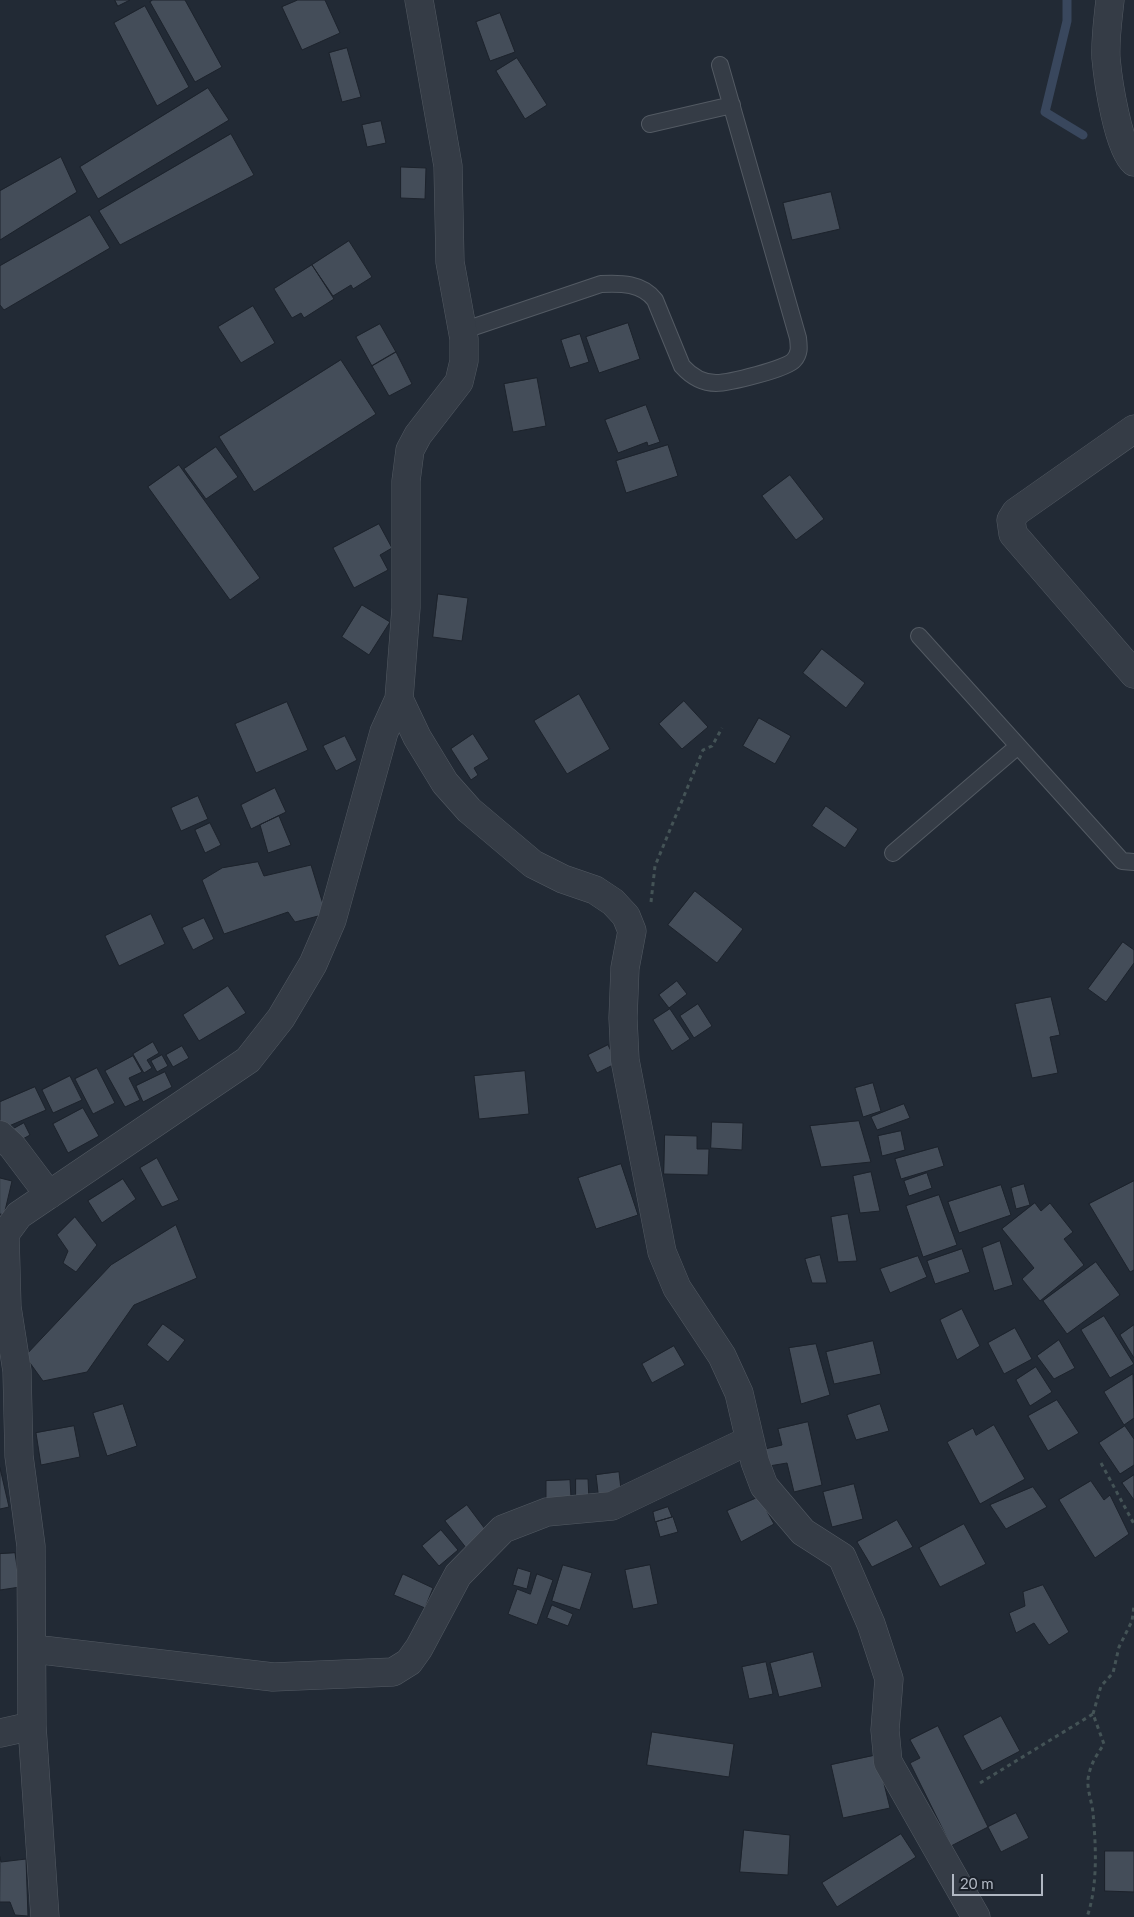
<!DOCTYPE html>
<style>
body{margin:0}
#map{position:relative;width:1134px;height:1917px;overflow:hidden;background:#222a35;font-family:Lato,sans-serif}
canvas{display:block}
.scale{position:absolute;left:952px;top:1874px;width:91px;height:22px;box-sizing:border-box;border:2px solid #b0b7c2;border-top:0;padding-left:6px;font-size:15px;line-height:18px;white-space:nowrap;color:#b0b7c2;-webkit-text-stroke:4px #1b212a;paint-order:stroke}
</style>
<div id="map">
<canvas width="1134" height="1917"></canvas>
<div class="scale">20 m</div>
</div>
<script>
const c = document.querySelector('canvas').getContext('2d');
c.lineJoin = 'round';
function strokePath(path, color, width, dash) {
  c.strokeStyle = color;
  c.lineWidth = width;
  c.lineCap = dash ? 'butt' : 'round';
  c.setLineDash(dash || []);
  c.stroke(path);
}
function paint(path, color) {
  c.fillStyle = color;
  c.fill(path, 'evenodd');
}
strokePath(new Path2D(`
 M1067,0V21L1045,112L1083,135`), '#39475d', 9);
const building = new Path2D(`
 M115,0H130L118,6Z
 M153,0H185L222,67L195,82L150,2Z
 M298,0H325L340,33L302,50L282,7Z
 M145,6L189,87L157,106L114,23Z
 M500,13L515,52L490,61L476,22Z
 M347,48L361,97L342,102L329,53Z
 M517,58L547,105L525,119L496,71Z
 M208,88L229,120L98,199L80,167Z
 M381,121L386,143L367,147L362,125Z
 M231,134L254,175L120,245L99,211Z
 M61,157L77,192L0,240V191Z
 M401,167L426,168L425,199L401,198Z
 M831,192L840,229L792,240L783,203Z
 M90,215L110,248L4,310L0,305V266Z
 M349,241L372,277L353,289L351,285L333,296L312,265Z
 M312,265L334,299L304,318L301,313L292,318L274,289Z
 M253,306L275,343L241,363L218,327Z
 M628,323L640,359L599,373L586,337Z
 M380,324L396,352L372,366L356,337Z
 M580,334L589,362L570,368L561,340Z
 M396,352L412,384L389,396L372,366Z
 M341,360L376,414L254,492L219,437Z
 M537,378L546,426L513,432L504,384Z
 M646,405L660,442L648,446L647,442L618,453L605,420Z
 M668,445L678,476L626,493L616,461Z
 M216,447L238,477L206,499L184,469Z
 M179,465L260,578L230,600L148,487Z
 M790,475L824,519L796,540L762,496Z
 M379,524L392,548L380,555L388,570L354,588L333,548Z
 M438,594L468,598L462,641L433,637Z
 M362,605L390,622L369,655L342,637Z
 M822,649L865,683L846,708L803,673Z
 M579,694L610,749L567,774L534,721Z
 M684,701L708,727L682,749L659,724Z
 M287,702L308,750L256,773L235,724Z
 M759,718L791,736L775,764L743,746Z
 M473,734L489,759L474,768L478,775L471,780L451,749Z
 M345,736L357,760L336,771L323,746Z
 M275,788L286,812L251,829L241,805Z
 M198,796L208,819L181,831L171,808Z
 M826,806L858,829L845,848L812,826Z
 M279,816L291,845L268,853L260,825Z
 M210,823L221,845L205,853L195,830Z
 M258,862L264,876L311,865L326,914L295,922L288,912L224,934L202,880L222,868Z
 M695,891L743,929L717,963L668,925Z
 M151,914L165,944L119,966L105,936Z
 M204,918L214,939L193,950L182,928Z
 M1123,942L1134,950V963L1106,1002L1088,989Z
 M677,981L687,994L669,1008L659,995Z
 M228,986L246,1013L199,1041L183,1015Z
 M1051,997L1060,1035L1050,1037L1058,1073L1032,1078L1015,1004Z
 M698,1004L712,1026L694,1038L680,1016Z
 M670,1009L690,1039L672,1051L653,1020Z
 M153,1042L159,1053L147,1060L152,1068L144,1073L133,1054Z
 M608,1045L617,1063L597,1073L588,1055Z
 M182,1046L189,1058L173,1067L166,1055Z
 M162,1055L168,1066L157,1072L151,1061Z
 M133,1056L142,1072L129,1078L140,1100L125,1107L105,1071Z
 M97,1068L115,1103L93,1114L75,1079Z
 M525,1071L529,1114L479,1119L474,1076Z
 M165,1072L172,1087L143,1102L136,1086Z
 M70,1076L82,1100L53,1113L42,1090Z
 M873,1083L881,1111L863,1117L855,1088Z
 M35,1087L46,1110L2,1129L0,1124V1102Z
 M904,1104L910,1118L877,1130L871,1117Z
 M83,1108L99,1136L68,1153L53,1124Z
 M859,1121L871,1162L821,1167L810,1126Z
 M712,1122L743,1123L742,1150L711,1148Z
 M24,1123L30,1135L12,1145L6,1133Z
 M901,1131L905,1150L882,1156L878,1136Z
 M665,1135L697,1136V1149H709L708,1175L664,1174Z
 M938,1147L944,1166L901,1179L895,1159Z
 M157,1158L179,1200L162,1207L140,1168Z
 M621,1164L638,1215L596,1229L578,1178Z
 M871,1172L880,1211L860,1213L853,1176Z
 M927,1173L932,1188L909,1196L904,1181Z
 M0,1178L12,1181L4,1215L0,1214Z
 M123,1179L136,1199L102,1223L88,1201Z
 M1134,1181V1270L1130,1272L1089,1204Z
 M1024,1184L1030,1205L1016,1209L1011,1188Z
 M1001,1185L1011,1215L959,1233L948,1202Z
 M939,1195L957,1245L923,1257L906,1206Z
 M1035,1203L1041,1211L1050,1203L1073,1232L1064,1239L1084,1265L1040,1301L1022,1279L1034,1268L1002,1229Z
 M848,1214L857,1261L838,1262L831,1217Z
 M75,1217L97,1245L76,1272L63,1263L68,1251L57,1235Z
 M176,1225L197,1278L134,1305L87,1372L43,1381L25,1356L111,1265Z
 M1000,1241L1013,1285L994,1291L982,1248Z
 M962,1249L970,1272L935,1284L927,1261Z
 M820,1255L827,1283H812L805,1259Z
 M918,1256L927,1277L890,1293L880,1269Z
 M1096,1262L1120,1295L1067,1334L1043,1301Z
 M962,1309L980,1346L957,1360L940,1320Z
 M1104,1316L1134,1364L1110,1378L1081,1330Z
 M163,1324L185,1340L168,1362L147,1345Z
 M1134,1325V1358L1120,1335Z
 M1015,1328L1032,1359L1004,1374L988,1343Z
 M1059,1340L1075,1368L1054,1379L1037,1356Z
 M873,1341L881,1374L834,1384L826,1352Z
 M816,1344L830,1395L801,1404L789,1348Z
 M674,1346L685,1365L652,1383L642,1364Z
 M1036,1367L1052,1392L1030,1406L1016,1380Z
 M1133,1374L1134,1418L1124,1425L1104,1392Z
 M1057,1400L1079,1433L1048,1451L1028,1416Z
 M123,1404L137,1446L107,1456L93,1413Z
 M880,1404L889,1431L856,1440L847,1415Z
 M808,1422L822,1485L794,1492L787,1463L769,1466L765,1449L782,1445L778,1429Z
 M994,1425L1025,1479L980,1504L947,1442L973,1428L976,1435Z
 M74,1426L80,1457L41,1465L36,1433Z
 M1125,1426L1134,1439V1465L1120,1474L1099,1443Z
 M0,1468L9,1507L0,1509Z
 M619,1472L622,1498L599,1501L596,1475Z
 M1134,1475V1500L1122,1483Z
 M576,1479H588L589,1500H576Z
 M570,1480L571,1498L546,1499V1481Z
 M1091,1481L1104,1500L1110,1495L1129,1534L1095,1558L1059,1500Z
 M854,1484L863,1519L832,1527L823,1492Z
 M1033,1487L1047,1507L1006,1529L990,1505Z
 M759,1497L774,1524L741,1542L727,1511Z
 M467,1505L488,1533L467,1549L445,1521Z
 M668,1507L672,1517L655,1522L653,1512Z
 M673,1517L678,1532L660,1537L656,1522Z
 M897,1520L913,1547L872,1567L857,1542Z
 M964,1524L986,1564L940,1587L919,1548Z
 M441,1530L458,1550L439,1566L422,1546Z
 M15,1553L20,1587L0,1590V1554Z
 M563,1565L592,1573L580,1610L552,1601Z
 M650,1565L658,1604L633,1609L625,1570Z
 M518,1568L531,1572L527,1589L513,1585Z
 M403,1574L433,1588L425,1608L394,1595Z
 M537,1574L553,1580L537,1625L508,1614L517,1589L530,1594Z
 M1043,1585L1069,1632L1049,1645L1034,1623L1016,1633L1009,1613L1025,1606L1023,1592Z
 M552,1605L573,1614L568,1626L547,1618Z
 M813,1652L822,1687L779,1697L770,1663Z
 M766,1662L773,1694L749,1699L742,1667Z
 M1001,1716L1020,1751L982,1771L963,1736Z
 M938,1726L988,1827L951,1846L910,1763L920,1758L910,1740Z
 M652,1732L734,1744L729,1777L647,1765Z
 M877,1755L890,1808L843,1818L831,1765Z
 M1016,1813L1029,1838L1001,1852L988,1827Z
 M744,1830L790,1835L788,1875L740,1872Z
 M901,1834L916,1857L837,1907L822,1883Z
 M1105,1851H1134V1892L1105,1891Z
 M0,1857L1,1862L26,1859L28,1916L15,1915L10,1902H0Z`);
paint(building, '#444d59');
strokePath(building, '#1d232c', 1);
const service = new Path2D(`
 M650,124L732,105
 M462,331L601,284C621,283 642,283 655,300L682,366C691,376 702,383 716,383C728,383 787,369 794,360C800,353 799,347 798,338L720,65
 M919,636L1122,861L1134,862
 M893,853L1018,746`);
const minor = new Path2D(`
 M419,0L448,166L450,262L464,339V361L459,382L418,435L410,450L406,481V608L399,699L417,737L445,783L469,810L533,864L563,879L595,890L613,902L626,916L632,931L625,968L623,1018L625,1060L662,1252L677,1288L722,1356L739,1393L755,1462L764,1486L803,1532L842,1557L871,1624L889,1679L885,1730L888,1762L976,1917
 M1110,0C1108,19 1105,39 1106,58C1108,81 1118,148 1134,162
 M1134,429L1016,512L1011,520L1013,534L1134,674
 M0,1135L12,1146L49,1195
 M33,1649L273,1677L393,1672L409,1662L419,1648L458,1575L503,1529L547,1512L612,1506L750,1440
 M0,1733L32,1726
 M45,1917L32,1726L31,1546L19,1456L17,1371L7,1307L5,1234L19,1215L248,1060L281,1018L313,964L332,920L384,732L399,699`);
strokePath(service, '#535a63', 18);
strokePath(minor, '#535a63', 29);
strokePath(new Path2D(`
 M651,902L655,866L703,750L712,746L722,728
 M1101,1463L1134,1524
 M1093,1714L1101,1686L1113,1673L1119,1647L1132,1621L1134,1606
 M980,1783L1093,1714L1104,1744C1096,1756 1090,1765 1088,1779C1087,1790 1092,1802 1093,1813C1096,1846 1098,1886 1087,1917`), '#445356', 3, [4, 4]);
strokePath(service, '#353c46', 16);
strokePath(minor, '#353c46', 28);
</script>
